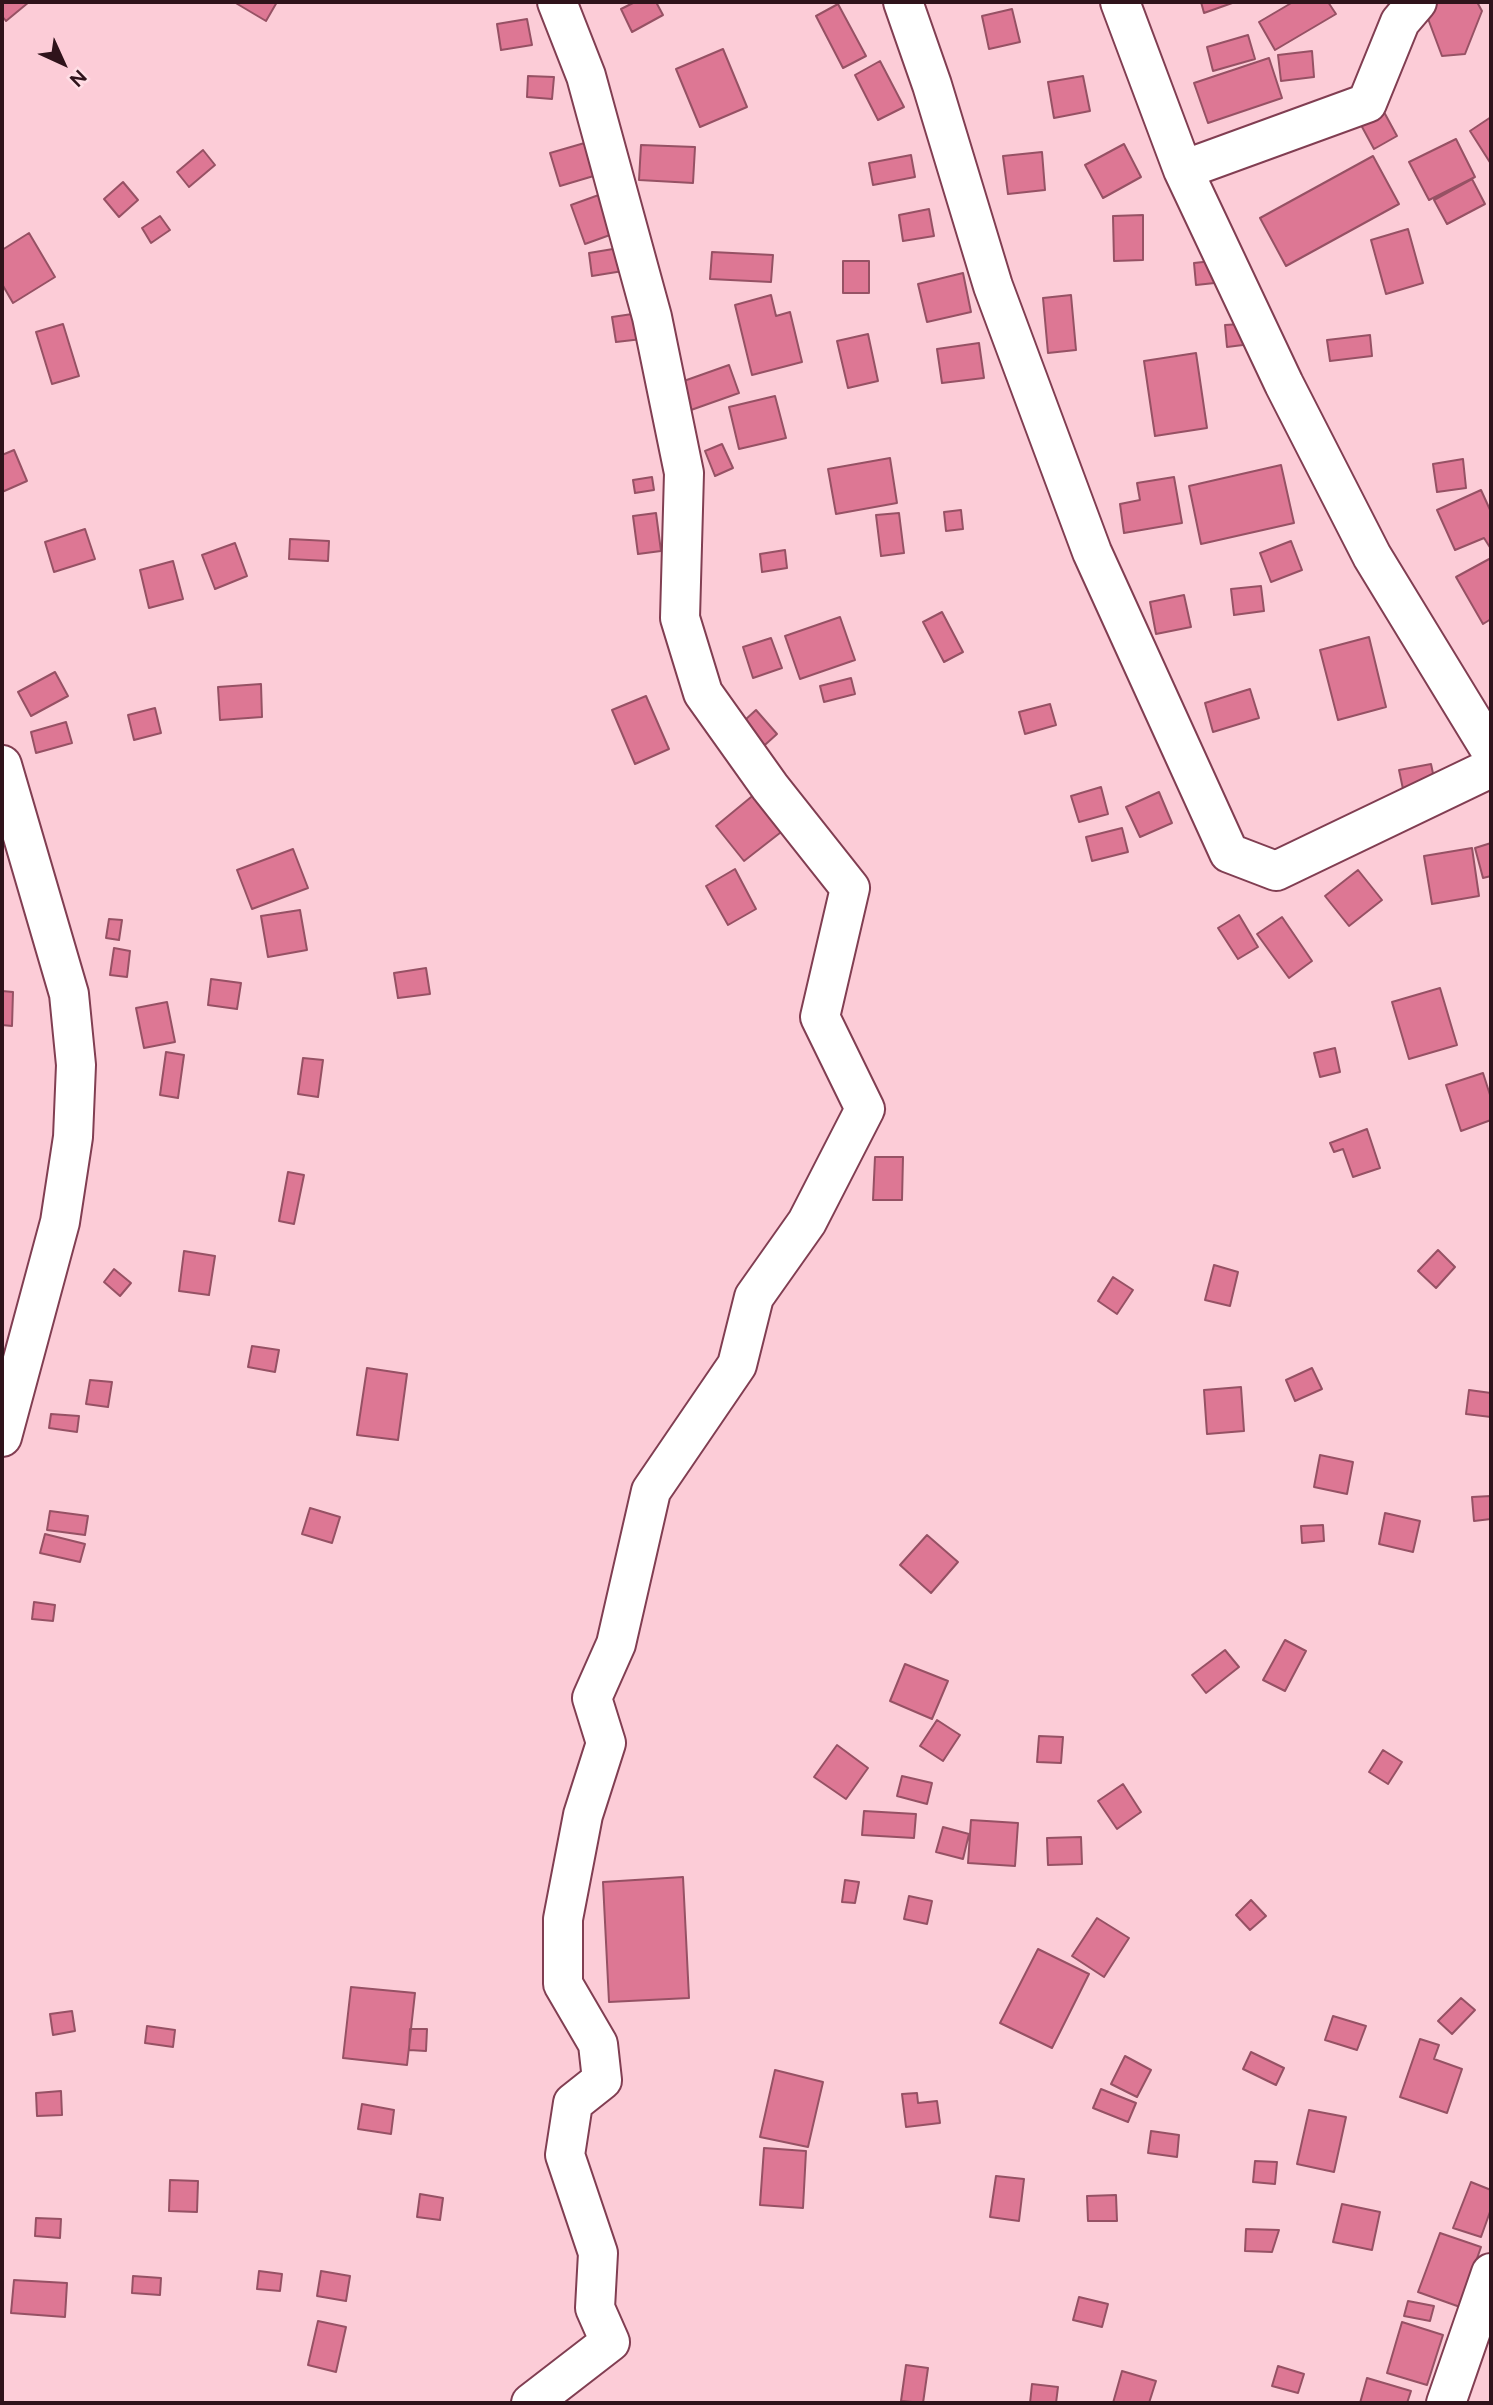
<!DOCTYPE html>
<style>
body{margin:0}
#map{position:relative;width:1493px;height:2405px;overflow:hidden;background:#fcccd7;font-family:Figtree,sans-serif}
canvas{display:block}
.frame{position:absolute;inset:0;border:4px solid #2f131b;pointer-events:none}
.north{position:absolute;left:28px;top:28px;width:70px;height:70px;-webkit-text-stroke:5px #ffdee5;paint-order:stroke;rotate:135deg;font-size:19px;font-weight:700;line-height:28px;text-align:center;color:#2f131b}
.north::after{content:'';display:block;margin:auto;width:24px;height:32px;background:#2f131b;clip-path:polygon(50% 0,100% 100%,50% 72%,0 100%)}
</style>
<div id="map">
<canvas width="1493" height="2405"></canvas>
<div class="frame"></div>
<div class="north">N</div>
</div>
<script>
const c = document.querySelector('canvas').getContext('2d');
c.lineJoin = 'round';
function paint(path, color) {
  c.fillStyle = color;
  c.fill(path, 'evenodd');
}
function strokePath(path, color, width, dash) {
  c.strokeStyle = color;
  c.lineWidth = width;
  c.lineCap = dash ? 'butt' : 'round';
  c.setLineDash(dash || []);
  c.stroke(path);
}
const building = new Path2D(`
 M2,2H29L6,21L2,16Z
 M234,2H277L266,21Z
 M635,2H656L663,15L632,32L621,9Z
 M1201,2H1235L1204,13Z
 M1293,2H1328L1336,14L1275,50L1259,22Z
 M1434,2H1477L1482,11L1465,54L1442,56L1424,8Z
 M838,4L866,56L843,68L816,16Z
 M1012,9L1020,42L989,49L982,16Z
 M527,19L532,45L501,50L497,24Z
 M1248,35L1255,59L1213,71L1207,47Z
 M723,49L747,107L700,127L676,69Z
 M1312,51L1314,77L1281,81L1278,55Z
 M1269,58L1282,98L1208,123L1194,83Z
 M880,61L904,107L878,120L855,75Z
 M528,76L554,77L552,99L527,97Z
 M1083,76L1090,111L1054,118L1048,82Z
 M1384,112L1397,136L1374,149L1361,125Z
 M1491,117V164L1470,131Z
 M1456,139L1475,177L1429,200L1409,162Z
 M588,142L597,175L560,186L550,153Z
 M1124,144L1141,177L1103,198L1085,165Z
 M641,145L695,147L693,183L639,180Z
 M203,150L215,165L189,187L177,172Z
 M1042,152L1045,190L1008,194L1003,156Z
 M911,155L915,177L873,185L869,163Z
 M1373,156L1399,204L1286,266L1260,218Z
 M1472,179L1485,204L1447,224L1434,200Z
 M123,182L138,200L119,217L104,199Z
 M607,192L621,231L585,244L571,205Z
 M929,209L934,236L903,241L899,215Z
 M1143,215V260L1114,261L1113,216Z
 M160,216L170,230L151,243L142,228Z
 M1408,229L1423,283L1386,294L1371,240Z
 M29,233L55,277L13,303L2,284V250Z
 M619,248L623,271L592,276L589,253Z
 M712,252L773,255L771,282L710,279Z
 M1221,260L1224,282L1196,285L1194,263Z
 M843,261H869V293H843Z
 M963,273L971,312L927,322L918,284Z
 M771,295L776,316L790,312L802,362L752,375L735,305Z
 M1071,295L1076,350L1048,353L1043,298Z
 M639,313L642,339L616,342L612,317Z
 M63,324L79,376L52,384L36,332Z
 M1241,324L1243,345L1227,347L1225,325Z
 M868,334L878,381L848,388L837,341Z
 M1370,335L1372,356L1330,361L1327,340Z
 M979,343L984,378L942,383L937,349Z
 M1196,353L1207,428L1155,436L1144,361Z
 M729,365L739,393L691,410L681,382Z
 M775,396L786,438L739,449L729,407Z
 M722,444L733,468L715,476L705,451Z
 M14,450L27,481L2,492V455Z
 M890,458L897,503L836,514L828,469Z
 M1463,459L1466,488L1437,492L1433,464Z
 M1281,465L1294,523L1201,544L1189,486Z
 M652,477L654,490L635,493L633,480Z
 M1174,477L1182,523L1124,533L1120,504L1140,500L1137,483Z
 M1481,490L1491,512V549L1484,538L1455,550L1437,510Z
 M961,510L963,529L946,531L944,512Z
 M656,513L661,551L638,554L633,516Z
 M899,513L904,553L881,556L876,515Z
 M85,529L95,559L54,572L45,542Z
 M290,539L329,541L328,561L289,559Z
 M1291,541L1302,570L1271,582L1260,553Z
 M235,543L247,576L215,589L202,555Z
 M785,550L787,568L762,572L760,554Z
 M1491,558V619L1483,624L1456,577Z
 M173,561L183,599L149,608L140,570Z
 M1261,586L1264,611L1234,615L1231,589Z
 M1184,595L1191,627L1156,634L1150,602Z
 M942,612L963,652L944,662L923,622Z
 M840,617L855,660L800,679L785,636Z
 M1369,637L1386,707L1338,720L1320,650Z
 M771,638L782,668L753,678L743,647Z
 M55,672L68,696L31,716L18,692Z
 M851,678L855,694L824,702L820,686Z
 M261,684L262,717L220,720L218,687Z
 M1250,689L1259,718L1213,732L1205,703Z
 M646,696L669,749L635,764L612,710Z
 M1050,704L1056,725L1025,734L1019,712Z
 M155,708L161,733L134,740L128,715Z
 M756,710L777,734L756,753L735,729Z
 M66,722L72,743L36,753L31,732Z
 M1431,764L1435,783L1403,789L1399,770Z
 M1101,787L1108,814L1079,822L1071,796Z
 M1159,792L1172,823L1140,837L1126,807Z
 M756,793L785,829L744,861L716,826Z
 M1122,828L1128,852L1092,861L1086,837Z
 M1491,843V876L1483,878L1475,848Z
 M1472,848L1479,896L1432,904L1424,856Z
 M293,849L308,888L252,909L237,870Z
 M735,869L756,909L728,925L706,886Z
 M1358,870L1382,900L1349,926L1325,896Z
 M300,910L307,950L268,957L261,916Z
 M1239,915L1258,947L1238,959L1218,928Z
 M1282,917L1312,961L1289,978L1257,934Z
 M109,919L122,920L119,940L106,938Z
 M114,948L130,951L127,977L110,975Z
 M426,968L430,994L398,998L394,973Z
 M211,979L241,983L237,1009L208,1005Z
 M1440,988L1457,1045L1409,1059L1392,1002Z
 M2,991L13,992L12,1026L2,1025Z
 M167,1002L175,1042L144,1048L136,1008Z
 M1335,1048L1340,1072L1320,1077L1314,1053Z
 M166,1052L184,1055L178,1098L160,1095Z
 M303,1058L323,1060L318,1097L298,1094Z
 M1483,1073L1491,1098V1120L1461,1131L1446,1085Z
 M1367,1129L1380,1168L1353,1177L1343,1149L1334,1152L1330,1143Z
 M875,1157H903L902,1200H873Z
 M288,1172L304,1175L294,1224L279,1221Z
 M1438,1250L1455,1267L1436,1288L1418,1271Z
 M184,1251L215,1256L209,1295L179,1291Z
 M1214,1265L1238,1272L1230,1306L1205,1300Z
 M114,1269L131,1283L120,1296L104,1282Z
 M1113,1277L1133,1290L1117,1314L1098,1301Z
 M252,1346L279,1350L275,1372L248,1367Z
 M367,1368L407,1374L398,1440L357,1435Z
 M1312,1368L1322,1389L1295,1401L1286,1380Z
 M90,1380L112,1382L108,1407L86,1404Z
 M1241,1387L1244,1431L1207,1434L1204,1390Z
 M1469,1390L1491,1393V1417L1466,1414Z
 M51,1414L79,1416L77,1432L49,1428Z
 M1320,1455L1353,1462L1347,1494L1314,1487Z
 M1491,1496V1519L1474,1521L1472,1497Z
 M310,1508L340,1517L332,1543L302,1534Z
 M50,1511L88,1516L85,1535L47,1530Z
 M1385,1513L1420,1521L1413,1552L1379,1544Z
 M1323,1525L1324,1541L1302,1543L1301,1526Z
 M45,1534L85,1544L80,1562L40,1553Z
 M927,1535L958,1562L931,1593L900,1565Z
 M34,1602L55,1605L53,1621L32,1619Z
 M1285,1640L1306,1651L1285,1691L1263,1680Z
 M1225,1650L1239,1667L1206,1693L1192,1675Z
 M905,1664L948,1681L932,1719L890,1701Z
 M937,1720L960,1735L943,1761L920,1746Z
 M1039,1736L1063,1737L1061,1763L1037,1762Z
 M837,1745L868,1768L846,1799L814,1777Z
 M1383,1750L1402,1762L1388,1784L1369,1772Z
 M902,1776L932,1783L927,1804L897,1796Z
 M1123,1784L1141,1812L1117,1829L1098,1801Z
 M864,1811L916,1814L914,1838L862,1835Z
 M971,1820L1018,1823L1015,1866L968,1863Z
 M943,1827L969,1834L963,1859L936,1852Z
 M1081,1837L1082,1864L1048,1865L1047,1838Z
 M683,1877L689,1998L609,2002L603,1882Z
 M845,1880L859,1882L855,1903L842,1902Z
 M909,1896L932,1901L927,1924L904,1919Z
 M1251,1900L1266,1916L1250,1930L1236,1915Z
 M1097,1918L1129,1938L1104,1977L1072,1956Z
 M1038,1949L1089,1974L1052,2048L1000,2023Z
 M351,1987L415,1993L407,2065L343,2058Z
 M1461,1998L1475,2010L1452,2034L1438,2021Z
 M72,2011L75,2031L53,2035L50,2014Z
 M1333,2016L1366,2026L1357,2050L1325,2040Z
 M147,2026L175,2030L173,2047L145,2043Z
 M410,2029H427L426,2051L409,2050Z
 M1420,2039L1439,2045L1434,2059L1462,2069L1447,2113L1400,2097Z
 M1251,2052L1284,2068L1276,2085L1243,2069Z
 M1125,2056L1151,2070L1137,2097L1111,2084Z
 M775,2070L823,2082L808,2147L760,2137Z
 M1101,2089L1136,2103L1128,2122L1093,2108Z
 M61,2091L62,2115L37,2116L36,2093Z
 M917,2093L918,2103L937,2101L940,2123L906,2127L902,2094Z
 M362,2104L394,2110L391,2134L358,2129Z
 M1309,2110L1346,2117L1334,2172L1297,2164Z
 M1151,2131L1179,2135L1177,2157L1148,2153Z
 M764,2148L806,2151L803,2208L760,2205Z
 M1255,2161L1277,2162L1275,2184L1253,2182Z
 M996,2176L1024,2179L1019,2221L990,2217Z
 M170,2180L198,2181L197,2212L169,2211Z
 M1471,2182L1491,2190V2209L1481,2237L1453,2228Z
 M420,2194L443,2198L440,2220L417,2217Z
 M1116,2195L1117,2221H1088L1087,2196Z
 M1342,2204L1380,2212L1372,2250L1333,2242Z
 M36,2218L61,2219L60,2238L35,2236Z
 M1246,2229L1279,2230L1272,2252L1245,2251Z
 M1440,2233L1481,2247L1460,2307L1418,2292Z
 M259,2271L282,2274L280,2291L257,2289Z
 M321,2271L350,2276L346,2301L317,2296Z
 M133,2276L161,2278L160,2295L132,2293Z
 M14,2280L67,2283L65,2317L11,2313Z
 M1079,2297L1108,2304L1102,2327L1073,2320Z
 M1408,2301L1434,2306L1430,2321L1404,2316Z
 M318,2321L346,2327L336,2372L308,2365Z
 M1402,2322L1443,2335L1427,2385L1387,2373Z
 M906,2365L928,2368L923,2403L901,2401Z
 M1278,2366L1304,2374L1298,2393L1272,2386Z
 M1122,2371L1156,2381L1149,2403H1113Z
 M1367,2378L1411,2391L1407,2403H1360Z
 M1032,2384L1058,2387L1056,2403H1030Z`);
paint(building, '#dd7794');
strokePath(building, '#965164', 2);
const street = new Path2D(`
 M903,2L932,85L993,286L1092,552L1229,853L1276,871L1491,768
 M1120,2L1183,170L1284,384L1372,556L1491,751
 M1183,170L1367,103L1400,22L1417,2
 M2,765L69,994L76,1065L73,1137L60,1222L2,1437
 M531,2403L610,2342L595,2308L598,2253L565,2155L573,2103L602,2080L598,2044L563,1984V1919L583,1815L606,1743L592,1698L616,1644L651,1491L737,1365L754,1297L807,1222L865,1109L820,1017L850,888L770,787L703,693L680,618L684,473L652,317L586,76L557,2
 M1446,2403L1491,2273`);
strokePath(street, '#813e52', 42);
strokePath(street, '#fff', 38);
</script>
